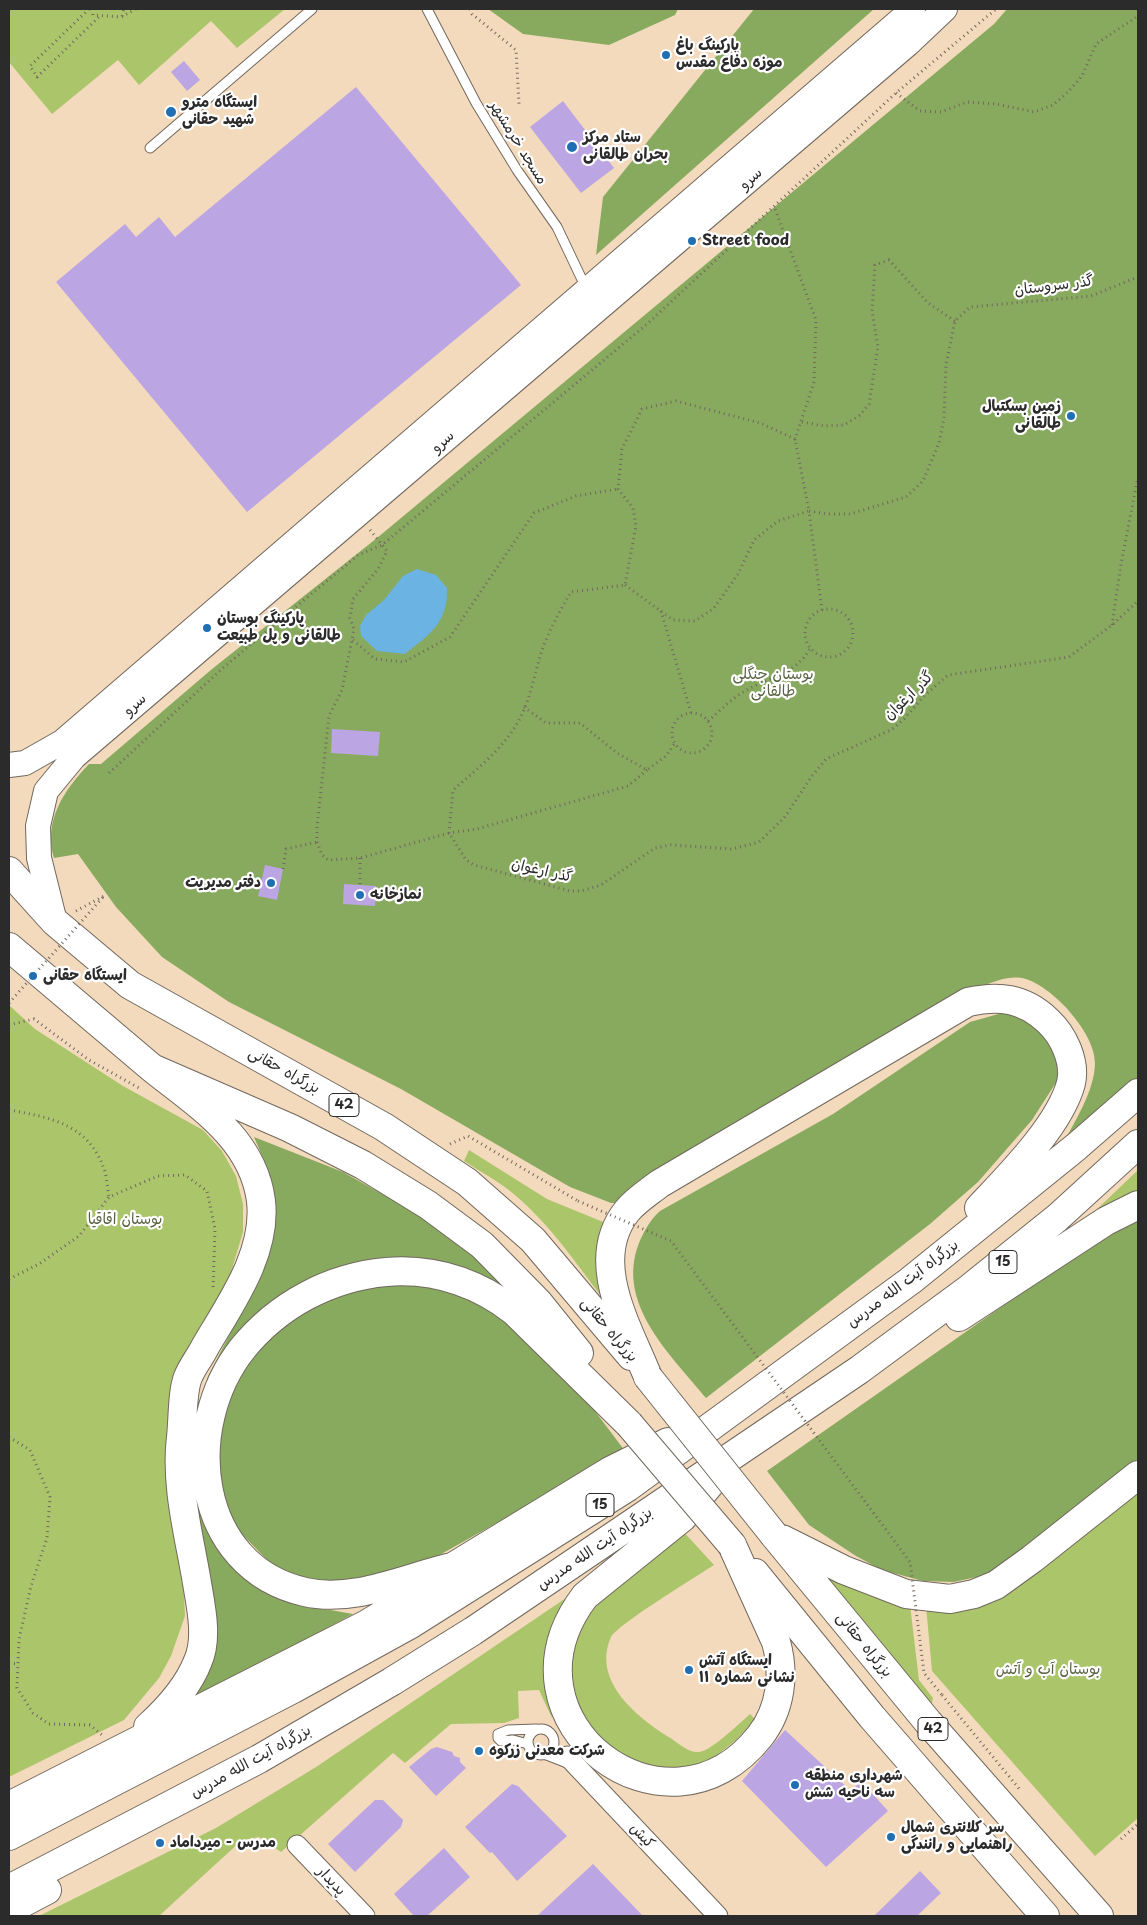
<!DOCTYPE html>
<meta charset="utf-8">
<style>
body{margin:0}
#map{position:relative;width:1147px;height:1925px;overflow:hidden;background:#f4dabc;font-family:"Playpen Sans",sans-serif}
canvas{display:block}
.frame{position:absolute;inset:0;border:10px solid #2b2b2b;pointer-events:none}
</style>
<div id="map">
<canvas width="1147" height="1925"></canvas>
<div class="frame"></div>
</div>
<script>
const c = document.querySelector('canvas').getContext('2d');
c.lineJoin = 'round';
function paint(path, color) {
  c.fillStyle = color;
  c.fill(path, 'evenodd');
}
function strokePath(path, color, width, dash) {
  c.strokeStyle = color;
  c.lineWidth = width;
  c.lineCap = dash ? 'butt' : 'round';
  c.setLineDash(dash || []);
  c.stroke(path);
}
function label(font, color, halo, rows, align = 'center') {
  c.font = font + ' "Playpen Sans","Playpen Sans Arabic",sans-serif';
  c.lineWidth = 4.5;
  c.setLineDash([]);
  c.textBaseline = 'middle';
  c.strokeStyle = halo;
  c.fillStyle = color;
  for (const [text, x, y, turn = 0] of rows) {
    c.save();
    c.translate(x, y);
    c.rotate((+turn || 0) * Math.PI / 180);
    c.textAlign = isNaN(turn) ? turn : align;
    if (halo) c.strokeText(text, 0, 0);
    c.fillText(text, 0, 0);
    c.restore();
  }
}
paint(new Path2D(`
 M9,9H285L237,48L211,21L139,85L118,60L52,114L9,62Z
 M9,1005L35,1029L123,1086L203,1130L222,1151L236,1176L243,1204V1232L223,1299L197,1344L175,1530L184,1593L185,1616L171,1656L159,1678L124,1720L9,1777Z
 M469,1150L547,1199L608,1224L615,1314C583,1274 555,1229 515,1195C500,1182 481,1172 464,1161Z
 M1138,1170V1191L1094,1212Z
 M1138,1491V1818L1095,1856L932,1671L926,1606L994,1599L1036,1574Z
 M681,1529L714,1565C697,1576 617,1625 611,1637C591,1682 639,1719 672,1739C679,1744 689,1753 699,1752C711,1751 740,1723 750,1714L756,1720L736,1740L708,1762L689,1771L623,1762L584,1725L567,1668L581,1614Z
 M818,1566L910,1605L919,1680L933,1698L931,1707Z
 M566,1598L549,1642L546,1670L552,1718L539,1690L518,1691L519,1718L504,1723L451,1724L405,1763L393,1753L281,1852L259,1837L241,1841L159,1916H39L216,1828L316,1767Z`), '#abc56b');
paint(new Path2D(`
 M488,9H678L675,15L609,45L523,34Z
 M754,9H874L596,255L603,197Z
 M1007,9H1138V1077L1064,1142C1076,1119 1094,1091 1095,1064C1096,1034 1054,988 1026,979C1006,973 985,986 967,993L619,1203H611L570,1187L401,1089L229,1002L162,957L116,907L78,854L54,858C43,821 64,790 89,764H101L212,669L377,538L994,24Z
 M1002,1013L1016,1014L1050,1037L1059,1067L1057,1081L1032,1120L978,1182L930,1224L706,1398C671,1355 615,1304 639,1243C644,1231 650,1220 660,1211L833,1114L970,1022Z
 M254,1137L343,1172L416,1213L457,1238L525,1302L401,1264L239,1343L204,1500L302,1605L353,1614L187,1703L191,1506L196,1413L208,1376L257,1282L269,1254L272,1238L273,1211L269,1172Z
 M1138,1216V1459L1027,1549L990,1574L954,1582L923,1581L882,1570L856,1556L809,1525L767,1471L1117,1226Z
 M402,1277L489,1302L573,1382L625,1451L411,1571L314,1585L273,1566L232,1524L218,1494L215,1454L229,1397L258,1344L314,1298Z`), '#88aa5f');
paint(new Path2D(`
 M417,569L436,575L447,588C448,623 430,634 405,654L377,651L361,636L360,626L366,615L384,600L403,576Z`), '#6ab3e2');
paint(new Path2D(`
 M184,61L200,80L187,91L171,72Z
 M356,87L521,285L247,512L56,282L125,224L136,237L159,217L175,237Z
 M563,101L614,168L581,193L530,127Z
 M332,729L380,732L378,756L331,753Z
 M265,865L283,869L277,900L258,896Z
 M344,884L376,886L375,906L343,904Z
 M785,1730L851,1791L861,1781L888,1811L826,1867L742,1781Z
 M437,1747L452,1752L454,1756L460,1758V1762L466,1768L436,1796L409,1767L431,1749Z
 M512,1784L518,1786L567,1836L517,1881L492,1852L490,1853L465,1827Z
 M375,1800H383L403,1820L401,1827L355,1872L328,1844Z
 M444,1848L470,1877L427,1916H414L394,1894Z
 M593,1864L643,1916H537Z
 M920,1871L941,1893L917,1916H874Z`), '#bba5e2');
const service = new Path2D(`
 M427,9L476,103L517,170L557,227L586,288
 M150,148L312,9
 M528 1742a13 13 0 1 1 26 0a13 13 0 1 1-26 0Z
 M528,1744L513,1740L501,1741L498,1738V1734L508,1730L536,1729
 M544,1754L570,1764`);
const minor = new Path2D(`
 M567,1756L718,1916
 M297,1845L365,1916`);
const tertiary = new Path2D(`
 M9,765L25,763L62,742L913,9
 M55,922L39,858L38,826L46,791L74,757L908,44L945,9`);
const trunk = new Path2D(`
 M9,871L55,922L130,985L384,1127L467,1182L533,1240L631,1356
 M9,947L152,1068L290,1128L363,1165L428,1205L482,1245L538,1302L579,1353
 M959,1317L1106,1221L1138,1205
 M648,1377C628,1327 587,1261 627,1211C636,1200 649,1192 659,1184L968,1002C999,995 1024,998 1048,1021C1063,1035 1076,1061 1071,1083C1060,1125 1009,1176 979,1208
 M710,1484L683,1517L585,1596C490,1721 667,1854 760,1736C781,1709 785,1674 776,1642L732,1545
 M774,1535L928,1722L1099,1916
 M782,1539L844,1570L906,1594L950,1599L974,1594L996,1585L1032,1559L1138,1475
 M504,1562C486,1564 466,1564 448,1568C403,1579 352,1603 305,1592C194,1567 180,1427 243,1348C278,1305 330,1277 386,1272C433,1268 476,1282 514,1311L629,1424
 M755,1573L872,1717L1045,1916
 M148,1727C169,1708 188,1687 198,1661C208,1638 201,1607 197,1583C189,1535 175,1485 181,1437C183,1420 182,1392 188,1377C192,1367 200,1357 205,1347C230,1304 267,1254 261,1201C253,1138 198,1105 152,1068
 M9,1806L367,1624L413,1596L451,1568L610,1471L668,1442
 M9,1836L293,1689L411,1624L628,1487L910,1281L1076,1147L1138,1093
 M9,1889L259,1759L391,1682L473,1631L859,1370L970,1288L1057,1218L1138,1144
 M9,1910L47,1890`);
strokePath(service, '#71685e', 11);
strokePath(minor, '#71685e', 21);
strokePath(tertiary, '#71685e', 26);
strokePath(trunk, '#71685e', 30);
strokePath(new Path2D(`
 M89,9L30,66L37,77L101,15
 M92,9L93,15L121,17L136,9
 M470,9L472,14L516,50L519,104
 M122,16L124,9
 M896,93L920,111L941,112L967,102L996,104L1034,112L1053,105L1068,92L1082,76L1096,44L1138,16
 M802,422L824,426L844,425L860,415L869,404L878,347L872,311L875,265L889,260L928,303L955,321
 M370,530L387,551L378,569L353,599L350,618L354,629L342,690L329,716L317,827V842L322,855L328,860L360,858L449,833L466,860L474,865L570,891H581L601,885L655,848L671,845L732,849L759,842L784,818L812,776L826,759L891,730L904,719L923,697L948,675L1069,657L1112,625L1138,601
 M625,585L673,620L695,621L714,608L738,574L754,540L778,521L809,511L795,439
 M805 633a24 24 0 1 1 48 0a24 24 0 1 1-48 0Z
 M822,610L809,511L828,514H850L906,497L923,481L939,443L944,418L946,364L955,321L970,307L1091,296L1138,277
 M661,611L691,713
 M1112,625L1121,564L1138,477
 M353,640L375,659L404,662L450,637L534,513L576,496L618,489
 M524,707L546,723H580L617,753L647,770L666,756L675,743
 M672 733a20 20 0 1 1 40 0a20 20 0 1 1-40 0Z
 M708,721C718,713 727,703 737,696C762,678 796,676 810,648
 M647,770L628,786L477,829L449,833L453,790C476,770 499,752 515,727C531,702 534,673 543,647C551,627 561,609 571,592L625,585L636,526L633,508L618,489L622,449L642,409L676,401L760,423L795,439L814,382L816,320L774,206
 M109,773L224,667L358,555L382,545L646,325L896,93L996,9
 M360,858V885
 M283,869L286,849L317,842
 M76,911L104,896
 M9,1025L34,1019L89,1060L139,1088
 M9,1110C49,1117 87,1124 103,1166C107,1175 107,1187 109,1197
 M450,1144L468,1136L578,1201
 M9,1279L39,1264L79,1236L109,1197L158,1176L185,1175L207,1191L215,1229L213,1290
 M9,1437L30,1450L50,1497L47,1538L31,1586L19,1639L17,1688L33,1713L49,1724L90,1725L102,1735
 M9,1663L18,1664
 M942,1695L1021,1791
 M1121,1839L1138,1824`), '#71685e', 3, [1, 4]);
strokePath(service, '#fff', 9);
strokePath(minor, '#fff', 19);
strokePath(tertiary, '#fff', 24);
strokePath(trunk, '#fff', 28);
const trunkBridge = new Path2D(`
 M648,1377L774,1535
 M629,1424L732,1545`);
strokePath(trunkBridge, '#71685e', 30, []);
strokePath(new Path2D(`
 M9,1003L104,896
 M578,1201L671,1241L910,1562L924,1673L942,1695`), '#71685e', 3, [1, 4]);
strokePath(trunkBridge, '#fff', 28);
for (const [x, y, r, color] of [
 [666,55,5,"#1f6fb2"],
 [171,112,6,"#1f6fb2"],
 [572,147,6,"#1f6fb2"],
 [692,241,5,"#1f6fb2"],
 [1071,416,5,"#1f6fb2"],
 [207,628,5,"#1f6fb2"],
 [271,883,5,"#1f6fb2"],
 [360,895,5,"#1f6fb2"],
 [33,976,5,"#1f6fb2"],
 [689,1670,5,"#1f6fb2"],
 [479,1751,5,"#1f6fb2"],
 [795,1785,5,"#1f6fb2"],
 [891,1837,5,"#1f6fb2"],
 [160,1843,5,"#1f6fb2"]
]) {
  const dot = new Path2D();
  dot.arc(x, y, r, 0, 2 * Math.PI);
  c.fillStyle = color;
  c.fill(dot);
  strokePath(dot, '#fff', 2);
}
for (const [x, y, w] of [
 [344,1105,30],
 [1003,1262,28],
 [600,1505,28],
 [933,1729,30]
]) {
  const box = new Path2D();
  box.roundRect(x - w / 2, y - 11.5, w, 23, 4);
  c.fillStyle = '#fff';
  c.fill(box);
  strokePath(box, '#2b2b2b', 1);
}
label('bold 14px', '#2b2b2b', null, [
 ["42",344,1105],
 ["15",1003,1262],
 ["15",600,1505],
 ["42",933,1729]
]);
label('bold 15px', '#2b2b2b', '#fff', [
 ["پارکینگ باغ",676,46],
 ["موزه دفاع مقدس",676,63],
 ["ایستگاه مترو",182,103],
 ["شهید حقانی",182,120],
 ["ستاد مرکز",583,138],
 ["بحران طالقانی",583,155],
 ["Street food",702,241],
 ["زمین بسکتبال",1061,407,"right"],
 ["طالقانی",1061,424,"right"],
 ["پارکینگ بوستان",217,619],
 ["طالقانی و پل طبیعت",217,636],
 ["دفتر مدیریت",261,883,"right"],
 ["نمازخانه",370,895],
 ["ایستگاه حقانی",43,976],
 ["ایستگاه آتش",699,1661],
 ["نشانی شماره ۱۱",699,1678],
 ["شرکت معدنی زرکوه",489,1751],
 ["شهرداری منطقه",805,1776],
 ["سه ناحیه شش",805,1793],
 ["سر کلانتری شمال",901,1828],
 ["راهنمایی و رانندگی",901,1845],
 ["مدرس - میرداماد",170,1843]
], 'left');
label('15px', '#2b2b2b', '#fff', [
 ["مسجد خرمشهر",518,143,58],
 ["سرو",751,179,-41],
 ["گذر سروستان",1054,286,-7],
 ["سرو",443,442,-41],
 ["گذر ارغوان",909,696,-44],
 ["سرو",135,705,-41],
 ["گذر ارغوان",542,871,13],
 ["بزرگراه حقانی",284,1071,29],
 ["بزرگراه آیت الله مدرس",903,1284,-37],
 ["بزرگراه حقانی",609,1330,50],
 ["بزرگراه آیت الله مدرس",595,1549,-34],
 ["بزرگراه حقانی",864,1645,51],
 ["بزرگراه آیت الله مدرس",251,1762,-29],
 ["کیش",642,1836,47],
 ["پدیدار",331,1881,46]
]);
label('15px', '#586141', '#fff', [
 ["بوستان جنگلی",773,675],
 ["طالقانی",773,692],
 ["بوستان اقاقیا",125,1220],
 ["بوستان آب و آتش",1048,1670]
]);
</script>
